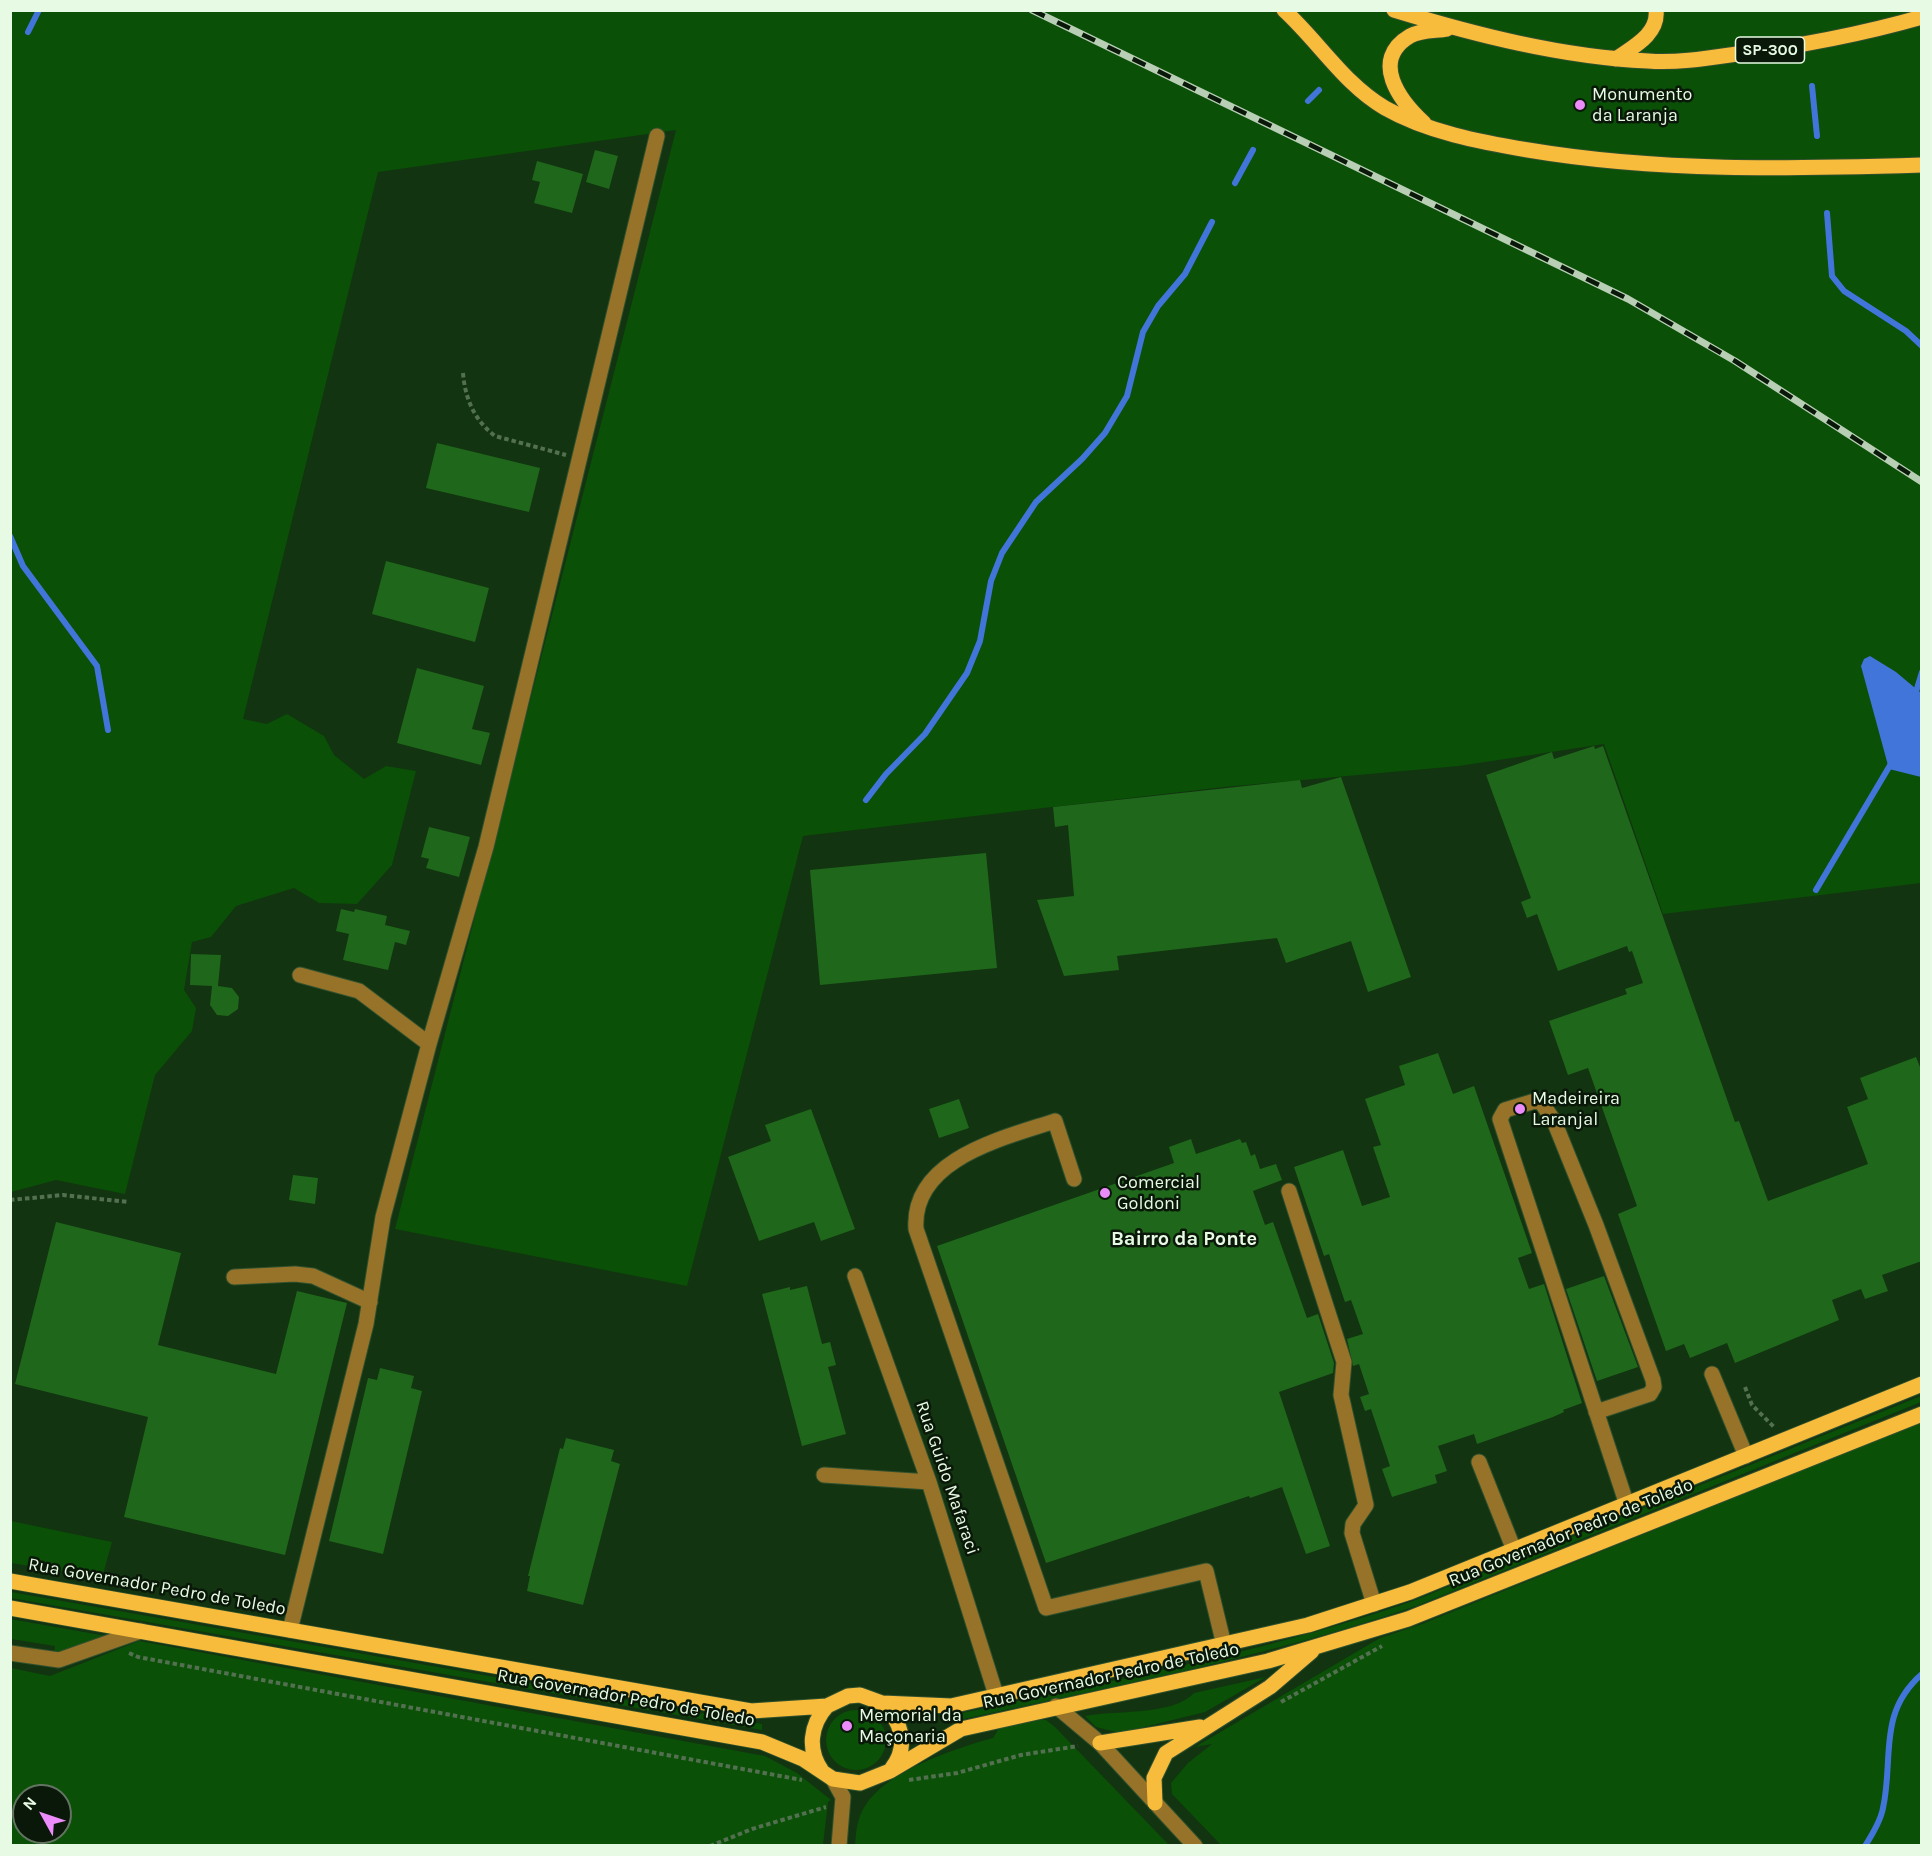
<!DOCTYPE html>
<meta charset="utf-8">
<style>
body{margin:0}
#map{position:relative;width:1932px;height:1856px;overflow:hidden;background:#123410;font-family:Karla,sans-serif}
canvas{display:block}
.frame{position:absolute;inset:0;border:12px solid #e7fbe4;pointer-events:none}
.north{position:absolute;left:12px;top:1784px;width:60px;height:60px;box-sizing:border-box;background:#0a1809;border:2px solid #627361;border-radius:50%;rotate:310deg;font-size:16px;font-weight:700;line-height:24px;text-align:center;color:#e7fbe4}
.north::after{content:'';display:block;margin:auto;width:21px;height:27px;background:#ec8cfa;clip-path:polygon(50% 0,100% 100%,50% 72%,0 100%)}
</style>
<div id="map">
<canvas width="1932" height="1856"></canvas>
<div class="frame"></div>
<div class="north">N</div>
</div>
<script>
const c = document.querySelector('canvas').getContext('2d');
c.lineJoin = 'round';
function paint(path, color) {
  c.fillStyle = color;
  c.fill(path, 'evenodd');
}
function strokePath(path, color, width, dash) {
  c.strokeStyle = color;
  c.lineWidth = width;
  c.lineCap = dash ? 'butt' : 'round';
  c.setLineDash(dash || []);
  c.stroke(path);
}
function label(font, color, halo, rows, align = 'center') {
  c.font = font + ' Karla,sans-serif';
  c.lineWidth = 5;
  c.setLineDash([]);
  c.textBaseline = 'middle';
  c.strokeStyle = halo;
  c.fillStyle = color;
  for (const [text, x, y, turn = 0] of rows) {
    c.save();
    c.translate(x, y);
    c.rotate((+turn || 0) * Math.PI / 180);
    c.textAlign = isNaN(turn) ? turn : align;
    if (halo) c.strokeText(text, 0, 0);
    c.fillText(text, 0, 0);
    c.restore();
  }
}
paint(new Path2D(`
 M10,11H1921V883L1663,914L1604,744L1459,766L1224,787L803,836L687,1286L395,1229L676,130L378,172L243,719L267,724L287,714L324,736L334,755L364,779L386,766L416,771L392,865L357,904L319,903L294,888L236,906L211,937L192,942L184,990L196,1008L192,1031L155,1075L125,1194L56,1180L11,1192Z
 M1921,1396V1402L1416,1606C1265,1658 1109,1687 954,1721L953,1715C1108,1681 1264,1653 1413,1601Z
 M1921,1422V1845H1221L1172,1794L1171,1783L1188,1763L1212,1744L1195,1747L1380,1638L1422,1624Z
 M11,1521L112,1542L102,1578L11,1563Z
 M11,1592L762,1724V1730L11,1598Z
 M10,1619L112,1637L67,1653H54L55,1646L11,1639Z
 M139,1641L765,1756L797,1773L831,1800L828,1802L823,1845H11V1668L50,1676ZM24,1796H60V1832H24Z
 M1266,1677L1205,1712L1120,1733L1096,1727L1085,1716C1114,1710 1173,1716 1194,1693Z
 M826 1740a30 30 0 1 1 60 0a30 30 0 1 1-60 0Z
 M1039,1720H1046L1055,1727L1169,1845L855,1846C856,1832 857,1818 865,1806C886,1771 956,1748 993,1738L999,1728Z`), '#0a5007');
paint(new Path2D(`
 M1870,656L1896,672L1921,693V777L1889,769L1861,666L1864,659Z`), '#4275d9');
strokePath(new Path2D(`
 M28,32L39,10
 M1812,86L1817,136
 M1308,101L1319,90
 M1235,183L1253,150
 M1827,213L1832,276L1844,291L1906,331L1922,346
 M10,536L23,566L97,666L108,730
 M1915,695L1922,672
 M866,800L886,774L925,734L967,673L980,641L991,581L1002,553L1036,502L1082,459L1105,433L1127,396L1143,332L1158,306L1185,274L1212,222
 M1816,890L1892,762
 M1865,1846C1872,1835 1881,1820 1883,1808C1894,1759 1877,1713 1922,1674`), '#4275d9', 6);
paint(new Path2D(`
 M595,150L618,156L609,189L586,182Z
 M537,161L583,174L572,213L534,203L540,182L532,180Z
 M437,443L540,468L529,512L426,488Z
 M386,561L489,588L475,642L372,614Z
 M417,668L484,686L472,729L490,733L481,765L397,743Z
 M1594,746L1595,749L1603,746L1735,1122L1739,1121L1768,1201L1868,1164L1847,1107L1868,1099L1860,1078L1916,1057L1922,1072V1261L1882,1275L1888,1291L1865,1299L1861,1289L1832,1300L1839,1320L1735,1363L1727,1343L1690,1358L1684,1344L1666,1351L1618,1214L1637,1206L1588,1068L1568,1075L1549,1021L1627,994L1625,989L1643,983L1632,951L1629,952L1627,946L1558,971L1537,914L1527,918L1521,902L1531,898L1486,775L1552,752L1554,759Z
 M1341,777L1411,977L1368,992L1351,941L1286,963L1277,938L1117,956L1119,970L1064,976L1037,900L1074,896L1068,825L1055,827L1053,807L1300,780L1302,788Z
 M429,827L470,837L459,877L426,868L429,859L421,857Z
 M986,853L997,968L820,985L810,870Z
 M341,909L354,912L355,909L387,916L385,925L410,931L406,945L395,942L388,970L343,960L349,934L336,931Z
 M191,954L221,955L218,986L232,988L239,997L238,1009L228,1016L217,1015L210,1005L212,986L190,985Z
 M1438,1053L1453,1094L1474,1086L1532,1253L1518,1258L1529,1289L1544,1284L1582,1403L1563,1410L1564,1412L1553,1417L1477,1444L1474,1434L1438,1446L1447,1471L1435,1475L1437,1483L1392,1497L1382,1469L1390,1466L1371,1409L1365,1411L1360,1397L1369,1394L1359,1364L1353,1366L1347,1339L1363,1334L1351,1300L1345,1302L1329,1254L1324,1256L1294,1167L1343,1150L1362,1206L1390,1197L1373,1147L1381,1145L1365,1099L1405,1085L1399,1066Z
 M959,1099L969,1128L939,1138L929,1109Z
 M811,1109L855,1229L821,1241L814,1222L759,1241L728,1157L771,1141L765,1125Z
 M1191,1139L1196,1154L1240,1139L1242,1143L1246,1142L1251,1156L1255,1154L1260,1169L1276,1164L1282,1180L1253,1191L1265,1225L1273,1222L1307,1318L1318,1314L1334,1363L1333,1373L1279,1392L1330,1546L1306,1554L1282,1487L1250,1498L1249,1496L1046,1563L937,1246L1174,1163L1169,1147Z
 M293,1175L318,1178L315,1204L289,1200Z
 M56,1222L181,1253L158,1345L276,1374L297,1291L347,1303L285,1555L124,1517L148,1417L15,1384Z
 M1604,1276L1638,1367L1597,1381L1566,1289Z
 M807,1286L822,1344L830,1342L836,1365L828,1367L846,1434L802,1446L762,1294L790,1287V1290Z
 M380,1368L414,1376L411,1388L422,1391L383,1554L329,1541L368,1378L377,1380Z
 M566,1438L614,1450L611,1461L620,1464L583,1605L527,1591L530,1576H528L560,1448L563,1449Z`), '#1f671b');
const minor = new Path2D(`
 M300,975L359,991L429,1044
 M1074,1179L1055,1121C1004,1138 911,1159 916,1229L1046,1608L1206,1571L1224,1645
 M1289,1191L1344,1362L1341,1395L1366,1505L1353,1524L1352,1533L1374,1604
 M855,1276L929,1482L996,1695
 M234,1277L295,1274L313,1276L370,1302
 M1712,1374L1746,1456
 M1596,1412L1650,1394L1654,1387L1653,1380L1596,1225L1554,1121L1541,1102L1535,1101L1505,1110L1500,1119C1543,1248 1585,1377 1627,1505
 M1479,1462L1514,1550
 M824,1475L929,1482
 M290,1630L366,1324L383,1217L429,1044L486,847L657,136
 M10,1653L59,1660L141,1631
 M1056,1706L1100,1743L1195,1846
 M833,1779L843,1797L839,1846`);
const major = new Path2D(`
 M1284,10C1319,42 1344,84 1385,108C1427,132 1480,142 1528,150C1659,172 1789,169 1922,165
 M1394,10C1476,35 1562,57 1648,61C1675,63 1703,59 1730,55C1794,47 1859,35 1922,17
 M1616,59C1633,47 1659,34 1656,10
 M1424,123C1400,101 1369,60 1410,36C1420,30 1436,31 1447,29
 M10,1581L751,1711L827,1706L848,1696L860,1695L882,1703L951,1706L1308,1625L1410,1592L1922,1384
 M10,1608L762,1742L803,1759L833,1779L860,1783L890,1771L961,1729L1268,1661L1408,1619L1922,1414
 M882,1703C902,1721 909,1746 892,1768
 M1100,1743L1200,1727
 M822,1771C807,1750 810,1725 827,1706
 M1155,1803L1154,1778L1166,1753L1270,1687L1312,1651`);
strokePath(minor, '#30502e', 17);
strokePath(major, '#30502e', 17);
strokePath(new Path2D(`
 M463,373C465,398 474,420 495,436L566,455
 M10,1200L63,1195L128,1202
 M1745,1387L1752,1405L1775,1428
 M129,1653L138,1657L802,1780
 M1281,1702L1382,1646
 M909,1780L957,1773L1021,1755L1078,1746
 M710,1846L752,1829L826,1807`), '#537050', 4, [4.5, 3]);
strokePath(minor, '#967328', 15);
strokePath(major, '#f7bc3c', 15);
const rail = new Path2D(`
 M1032,10L1628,299L1735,361L1922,482`);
strokePath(rail, '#b8cfb5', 7);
strokePath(rail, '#0a1809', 4.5, [14]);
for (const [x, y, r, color] of [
 [1580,105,6,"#ec8cfa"],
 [1520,1109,6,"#ec8cfa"],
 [1105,1193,6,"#ec8cfa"],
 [847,1726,6,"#ec8cfa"]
]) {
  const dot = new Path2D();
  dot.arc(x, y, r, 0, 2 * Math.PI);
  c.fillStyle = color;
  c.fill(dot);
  strokePath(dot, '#0a1809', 2);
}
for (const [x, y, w] of [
 [1770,50,69]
]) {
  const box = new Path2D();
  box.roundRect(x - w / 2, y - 13, w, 26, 4.5);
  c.fillStyle = '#0a1809';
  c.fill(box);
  strokePath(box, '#e7fbe4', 1.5);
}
label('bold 16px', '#e7fbe4', null, [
 ["SP-300",1770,50]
]);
label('18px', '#e7fbe4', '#0a1809', [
 ["Monumento",1592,95],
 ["da Laranja",1592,116],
 ["Madeireira",1532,1099],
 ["Laranjal",1532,1120],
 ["Comercial",1117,1183],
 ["Goldoni",1117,1204],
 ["Memorial da",859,1716],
 ["Maçonaria",859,1737]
], 'left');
label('18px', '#e7fbe4', '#0a1809', [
 ["Rua Guido Mafaraci",947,1478,71],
 ["Rua Governador Pedro de Toledo",1571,1533,-22],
 ["Rua Governador Pedro de Toledo",157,1587,10],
 ["Rua Governador Pedro de Toledo",1111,1676,-12],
 ["Rua Governador Pedro de Toledo",626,1698,10]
]);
label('bold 20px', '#e7fbe4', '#0a1809', [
 ["Bairro da Ponte",1184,1239]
]);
</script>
